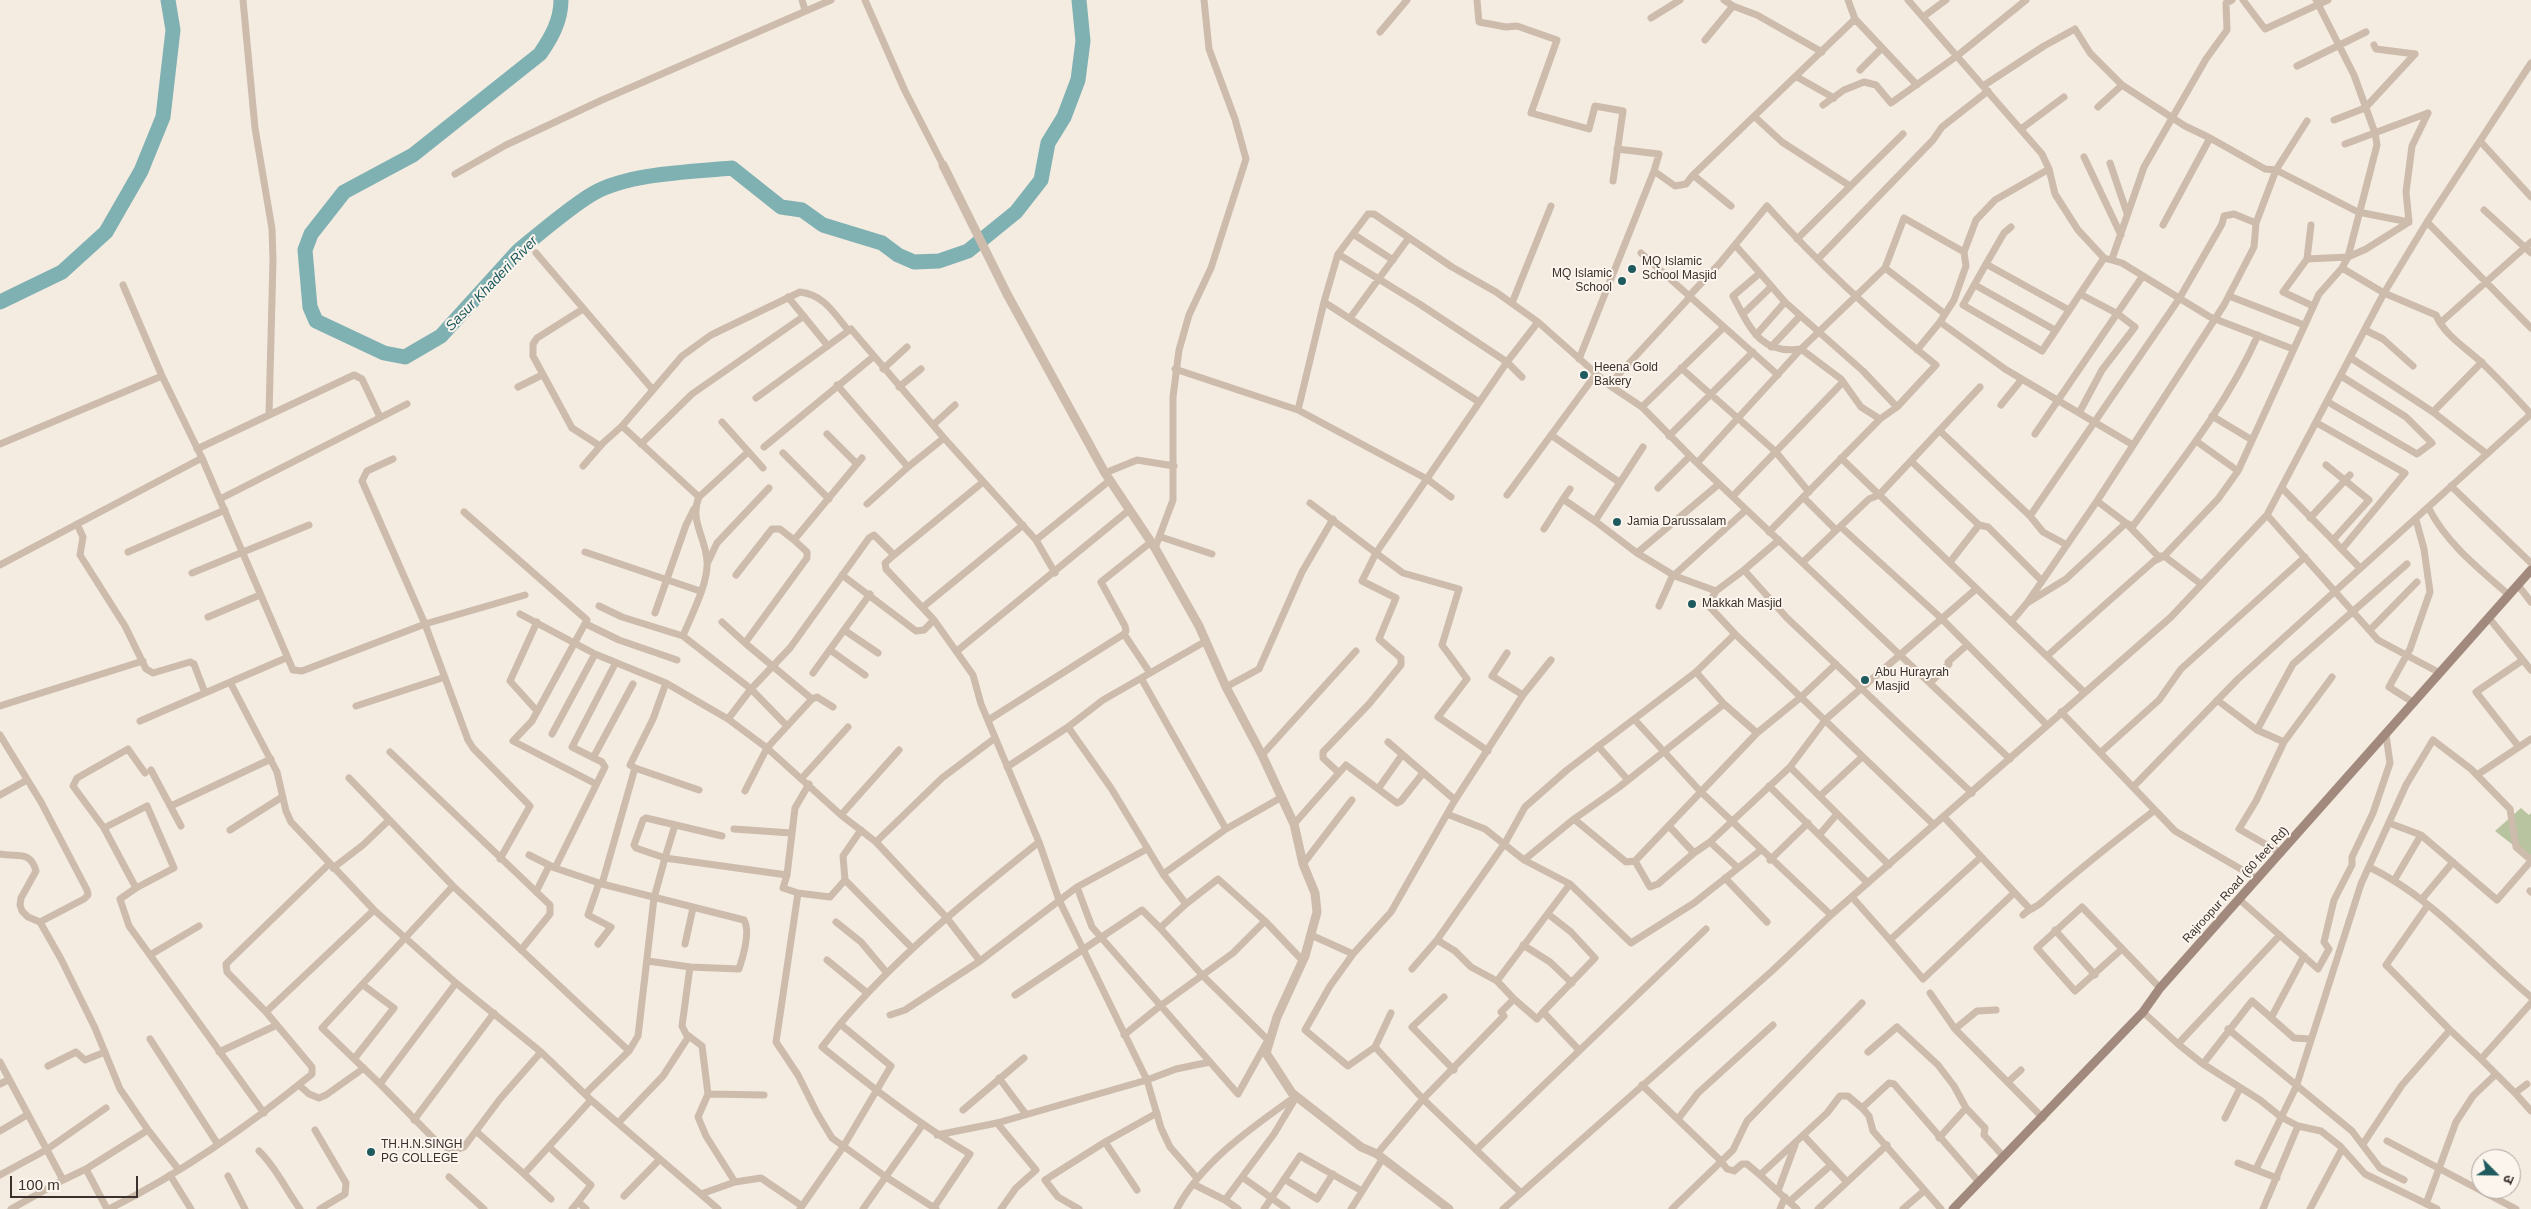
<!DOCTYPE html>
<meta charset="utf-8">
<style>
body{margin:0}
#map{position:relative;width:2531px;height:1209px;overflow:hidden;background:#f4ebe1;font-family:Arial,"Noto Sans Devanagari",sans-serif}
canvas{display:block}
.north{position:absolute;left:2471px;top:1149px;width:50px;height:50px;box-sizing:border-box;background:#fbf5ee;border:1px solid #aea6a0;border-radius:50%;rotate:113deg;font-size:14px;font-weight:700;line-height:20px;text-align:center;color:#3b302b}
.north::after{content:'';display:block;margin:auto;width:18px;height:22px;background:#1f5a5e;clip-path:polygon(50% 0,100% 100%,50% 72%,0 100%)}
.scale{position:absolute;left:10px;top:1176px;width:128px;height:22px;box-sizing:border-box;border:2px solid #3b302b;border-top:0;padding-left:6px;font-size:15px;line-height:18px;white-space:nowrap;color:#3b302b;-webkit-text-stroke:4px #fbf5ee;paint-order:stroke}
</style>
<div id="map">
<canvas width="2531" height="1209"></canvas>
<div class="north">उ</div>
<div class="scale">100 m</div>
</div>
<script>
const c = document.querySelector('canvas').getContext('2d');
c.lineJoin = 'round';
function paint(path, color) {
  c.fillStyle = color;
  c.fill(path, 'evenodd');
}
function strokePath(path, color, width, dash) {
  c.strokeStyle = color;
  c.lineWidth = width;
  c.lineCap = dash ? 'butt' : 'round';
  c.setLineDash(dash || []);
  c.stroke(path);
}
function label(font, color, halo, rows, align = 'center') {
  c.font = font + ' Arial,sans-serif';
  c.lineWidth = 4;
  c.setLineDash([]);
  c.textBaseline = 'middle';
  c.strokeStyle = halo;
  c.fillStyle = color;
  for (const [text, x, y, turn = 0] of rows) {
    c.save();
    c.translate(x, y);
    c.rotate((+turn || 0) * Math.PI / 180);
    c.textAlign = isNaN(turn) ? turn : align;
    if (halo) c.strokeText(text, 0, 0);
    c.fillText(text, 0, 0);
    c.restore();
  }
}
paint(new Path2D(`
 M2521,808L2529,815L2531,813V859L2495,831Z`), '#b8c4a0');
strokePath(new Path2D(`
 M561,0C561,21 551,38 540,54L413,155L344,192L311,234L305,250L310,307L316,321L384,353L405,357L441,336L518,251C539,234 571,206 594,193C630,173 691,172 732,168L781,207L802,210L823,225L882,243L898,255L914,262L939,261L968,251L1016,212L1041,180L1048,143L1064,117L1078,80L1083,41L1079,0
 M0,302L62,272L106,232L141,171L163,117L173,30L168,0`), '#7fb0b2', 15);
strokePath(new Path2D(`
 M243,0L255,128L272,229L273,260L269,414
 M802,0L805,10
 M865,0L905,91L943,165
 M1477,0L1479,22L1506,27L1517,26L1557,40L1531,113L1589,129L1595,106L1623,111L1613,181
 M1724,0L1733,6L1757,15L1822,52
 M1908,0L2042,154L2049,169L2055,194L2078,230L2104,258L2122,263L2210,317L2293,349
 M2243,0L2265,29L2328,0
 M1923,17L1946,0
 M1651,18L1680,0
 M1855,19L1917,85
 M1380,32L1407,0
 M1705,40L1733,6
 M2374,45L2376,49L2415,54
 M2297,66L2366,32
 M1860,70L1882,48
 M1797,77L1834,98
 M1983,86L2044,46L2075,29L2090,53L2122,85
 M1823,105L1844,90L1864,82L1876,85L1891,103L1957,56L2026,0
 M2098,107L2122,85L2185,126L2210,138L2265,169L2276,170L2358,212L2409,222
 M1755,117L1782,142L1850,186
 M2334,120L2365,108L2415,54
 M2021,129L2064,97
 M2480,141L2531,197
 M2345,144L2428,113
 M1617,149L1659,154L1654,171
 M2084,157L2121,235
 M2110,163L2127,213
 M455,174L506,145L602,100L831,0
 M1693,175L1855,19L1848,0
 M2484,210L2531,253
 M2427,222L2531,328
 M2163,225L2210,138
 M2311,225L2307,259L2283,292L2313,306
 M1353,234L1393,260
 M1797,239L1903,134
 M1735,245L1760,273
 M536,253L653,390L622,426L699,497
 M1641,253L1778,375
 M1818,259L1933,140L1942,127L1988,91
 M2112,259L2144,167L2206,59L2227,30L2226,3L2232,0
 M2307,259L2348,257L2366,249L2409,222L2406,192L2412,146L2428,113
 M1986,264L2004,233L2011,227
 M1885,268L1904,218L1964,252
 M2342,268L2384,293L2436,315C2445,336 2465,347 2482,363C2499,379 2515,397 2531,414
 M123,285L162,376L202,458L293,670L302,671L425,624L362,481L367,471L393,459
 M1975,285L2055,330
 M2229,296L2304,325
 M788,297L828,346
 M1324,302L1338,254
 M1512,303L1551,206
 M583,309L537,338L533,344V356L572,428L600,446
 M2069,310L1986,264L1963,305L2042,351L2104,258
 M1743,314L1771,287
 M1350,318L1408,239
 M1940,322L2005,369L2133,445
 M2440,323L2531,242
 M2365,330L2383,339L2413,366
 M1756,335L1785,302
 M1771,347L1800,316
 M1917,350L1940,322L1954,300L1966,266L1964,252L1976,220L1995,200L2049,169
 M2351,358L2433,412
 M1579,359L1654,171L1675,186L1686,184L1693,175L1731,206
 M2482,362L2433,412L2487,454
 M1681,368L1775,451L1809,492
 M883,369L907,347
 M1175,369L1298,410L1324,302L1479,402
 M1522,377L1507,362L1421,305L1338,254L1368,214H1374L1452,267L1496,292L1538,322L1609,385L1642,407L1697,463L2010,759
 M837,385L908,467L944,438L1036,540L1109,481
 M1609,385L1690,297L1692,293L1720,263L1767,206C1818,263 1876,317 1936,365L1897,407L1880,419L1769,532
 M518,387L542,375
 M899,387L921,369
 M653,390L682,356L711,335L800,292C824,295 833,312 848,330
 M756,398L851,329L944,438
 M2328,402L2417,454L2432,443L2406,417L2341,376
 M2001,405L2022,379
 M1642,407L1723,328
 M1298,410L1427,479L1451,497
 M2079,413L2102,370L2135,327L2118,314L2080,294
 M2212,416L2252,440
 M1880,419L1861,407L1841,379L1801,349C1760,355 1750,328 1733,296L1760,273L1785,302L1863,371L1897,407
 M722,422L763,468
 M2317,423L2405,473L2342,549
 M933,425L955,405
 M1940,431L2030,516L2043,532L2067,545
 M827,434L857,464
 M2035,434L2142,277
 M1551,435L1619,482
 M1669,436L1753,352
 M2196,441L2238,471
 M0,444L162,376
 M641,444L692,394L804,316
 M764,447L873,357
 M1643,447L1595,521L1637,553L1675,576L1716,591
 M197,449L354,375L362,379L380,417
 M748,452L699,497C689,520 706,538 707,561C709,582 691,616 683,636L751,689L787,726
 M783,453L829,499
 M1841,458L2084,692
 M1912,462L1979,525L1988,527L2042,581
 M1697,463L1801,349L1885,268L1945,314
 M2326,465L2369,500L2333,540
 M583,466L603,443L622,426
 M1105,473L1137,460L1174,466
 M2451,486L2531,563
 M1658,488L1690,456
 M2282,488L2360,568
 M1570,489L1563,499L1595,521
 M1507,495L1596,374
 M1733,496L1843,382
 M1803,497L1836,530
 M220,499L407,404
 M2097,501L2126,523L2158,556H2164L2201,584
 M1310,503L1376,553L1362,581L1396,598L1379,639L1401,658V665L1369,704L1323,752V758L1338,772
 M867,504L908,467
 M2428,507C2447,544 2478,568 2509,595
 M464,512L587,620L532,721L513,741L596,784
 M2267,515L2378,640L2440,673
 M2030,516L2179,299L2222,224L2224,216L2234,214L2256,223
 M2310,518L2350,475
 M77,524L83,537L80,555L125,626L146,669L153,673L190,662L194,664L205,693
 M1841,527L1941,618L2047,725
 M1544,529L1563,499
 M1161,537L1212,554
 M1036,540L1055,573
 M1155,548L1173,500V397L1179,350L1189,315L1211,268L1246,159L1235,119L1209,49L1204,0
 M128,552L225,510
 M585,552L700,591
 M1637,553L1719,484
 M894,555L983,482
 M708,562L717,543L769,488
 M1803,562L1869,499L1879,495L1980,387
 M1950,562L1979,525
 M0,565L202,458
 M1744,570L1779,540
 M192,573L309,525
 M736,575L772,529H780L794,540
 M842,575L916,631L924,630L934,620
 M2518,585L2531,602
 M2027,603L2066,579L2126,523L2133,526C2179,464 2227,405 2258,335
 M599,606L622,617L683,636
 M1659,606L1672,577L1746,510
 M923,607L1023,525
 M655,613L686,525L694,509
 M520,614L595,654L666,683L728,719L767,748L841,815L876,842L946,917L980,961
 M208,617L260,595
 M2489,618L2531,670
 M537,622L510,681L537,711
 M722,622L745,643
 M2011,622L2027,603L2097,501L2224,305L2254,247L2256,223L2276,170L2307,121
 M586,624L619,640L677,660
 M844,630L878,653
 M2370,630L2417,582
 M1124,634L1150,673
 M830,650L865,675
 M957,651L1128,511
 M1507,653L1492,676L1523,695
 M2047,656L2154,561L2164,556L2218,499L2238,471L2319,294L2342,268L2348,257L2377,145L2375,133L2354,75L2316,0
 M1696,672L1735,634
 M813,673L870,594
 M1141,678L1226,829
 M230,682L277,772L286,811L291,822L374,910
 M1931,682L1949,664L1948,662L1967,645
 M666,683L653,719L630,765L635,768L699,790
 M1226,687L1259,669L1302,572L1333,519
 M812,699L817,697L833,707
 M2217,700L2257,730L2284,742L2256,801L2239,829L2281,853
 M2414,703L2389,687L2410,649L2430,592L2424,549L2416,520
 M0,706L143,661
 M356,706L445,677
 M2061,712L2175,831L2258,879
 M728,719L751,689L790,648L869,538L874,535L894,555L885,563L886,569L934,620L973,675L981,704L1039,842L1059,900L1147,1080L1161,1128L1170,1147L1197,1178
 M990,719L1124,634L1126,631L1125,626L1101,582L1151,542
 M1634,719L1700,791L1831,915
 M140,721L286,658
 M1068,727L1111,788L1163,874L1186,904L1218,879L1265,921L1302,960
 M2257,730L2293,664L2407,564
 M552,734L595,654
 M0,735L41,802L87,890L88,895L84,899L40,922
 M1388,742L1455,800
 M2284,742L2332,677
 M1598,746L1628,780
 M2519,747L2476,692L2523,660
 M1488,751L1438,717L1467,679L1442,645L1459,589L1403,573L1376,553L1507,362L1538,322
 M390,752L550,905V914L521,950
 M2100,753L2159,700L2181,669L2305,557
 M1262,755L1356,651
 M593,758L633,684
 M1007,767L1068,727L1103,700L1206,641
 M1790,767L1826,719L1976,589
 M151,770L181,826
 M2477,775L2531,739
 M349,778L453,886L629,1051
 M802,778L848,727
 M809,784L795,808L787,875L783,888L798,893L830,897L845,880L912,948
 M1769,786L1868,883
 M2134,786L2238,679L2531,414
 M1378,789L1402,755
 M745,791L767,748L812,699L745,643L807,558V552L794,540L862,458
 M0,795L27,780
 M1820,796L1862,757
 M171,806L271,759
 M841,815L899,750
 M1944,817L2029,908
 M1574,819L1626,862L1635,861L1650,887L1658,884L1694,853
 M2389,823L2421,835L2497,900L2531,861
 M1294,824L1346,765L1397,803L1401,801L1423,773
 M675,825L665,858L636,848L634,845L643,820L646,818L722,836
 M1934,825L1735,634L1708,605L1716,591L1744,570L1787,618L1972,793
 M1669,826L1694,853L1710,842L1738,868
 M104,828L73,786L77,778L128,749L145,773
 M734,829L791,833
 M230,830L282,797
 M1820,834L1837,814
 M876,842L942,778L995,738
 M1710,842L1790,767L1889,865
 M0,854C16,858 30,849 36,871L21,898L20,905L22,911L28,917L40,922L61,959L95,1028L120,1089L148,1130L179,1170
 M529,855L555,868L602,884L744,920C751,932 743,957 739,969L690,967
 M1981,857L1890,940L1923,979L2014,893
 M500,859L530,806L473,748L468,740L425,624L525,595
 M1524,860L1574,819L1618,788L1724,704
 M1770,860L1808,823
 M1635,861L1757,733
 M1303,864L1352,800
 M2369,867C2432,897 2478,953 2531,997
 M333,868L363,845L389,820
 M1163,874L1226,829L1282,797
 M1725,878L1767,922
 M2395,879L2421,835
 M845,880L843,856L861,830
 M602,884L635,768
 M1570,884L1631,943L1694,903L1761,850
 M453,886L322,1028L380,1084L456,983
 M1077,887L1092,927L1238,1094L1268,1040L1203,976L1160,928L1186,904
 M136,888L174,868L147,806L104,828L136,888L120,899L129,926L264,1113
 M2530,891L2531,892
 M536,892L549,866L555,868L605,767L602,762L572,747L615,664
 M798,893L776,1042L798,1075L817,1113L832,1138L886,1177L936,1209
 M1852,897L1890,940
 M2422,899L2453,862
 M2240,900L2318,969L2329,949L2324,942L2334,900L2352,865V857L2373,813L2390,763L2386,735
 M1548,914L1571,932L1595,958L1543,1012L1579,1050
 M2023,915C2028,909 2036,908 2042,902C2078,870 2116,840 2155,810
 M836,922L861,942L887,973
 M2055,930L2095,975
 M1311,935L1353,954
 M1437,940L1455,951L1471,967L1497,981
 M598,944L611,927L588,915L599,883
 M685,944L693,908
 M1523,945L1550,962L1572,983
 M2122,949L2075,991L2037,948L2082,907L2160,988
 M150,955L199,926
 M827,960L866,992
 M648,961L690,967L682,1026L686,1034L702,1046L708,1094L764,1095
 M1412,969L1437,940L1505,843L1525,807L1567,770L1696,672L1724,704L1757,733L1801,697L1836,664
 M1930,993L1955,1029L2043,1118
 M1015,995L1142,910L1160,928
 M1444,997L1412,1027L1454,1070
 M1514,999L1537,1019L1543,1012
 M266,1012L227,972L226,964L329,864
 M2143,1012L2178,1044L2280,935
 M890,1015L905,1010L980,961L1077,887L1147,849
 M2271,1018L2304,956
 M840,1024L822,1047C869,1085 917,1123 970,1154L933,1209
 M1955,1029L1977,1011L1996,1010
 M2228,1029L2352,1131L2380,1168L2404,1180
 M2450,1030L2481,1059
 M1124,1035L1160,1006L1233,953L1265,921
 M150,1039L217,1143
 M2311,1039L2294,1038L2252,1001L2203,1064L2260,1100L2281,1117L2298,1126L2321,1131L2340,1146L2365,1174L2437,1209
 M2178,1044L2203,1064
 M1375,1047L1391,1013
 M219,1052L277,1025
 M1868,1052L1897,1027L1938,1065L1954,1086L1966,1108L1985,1128L1984,1135L2004,1157
 M354,1059L394,1008L363,985
 M0,1062L63,1180L86,1169L148,1130
 M48,1066L76,1052L85,1060L105,1052
 M999,1078L1025,1113
 M2008,1082L2021,1070
 M0,1084L8,1080
 M380,1084L438,1143L453,1151L464,1147L500,1099L541,1052
 M2527,1084L2515,1093L2531,1111
 M299,1085L309,1094L319,1098L326,1095L364,1068
 M1642,1085L1721,1161L1727,1169L1734,1171L1742,1164H1747L1760,1175
 M586,1093L629,1051L638,1036L654,898L665,858L787,875
 M2515,1093L2481,1059L2531,1003
 M708,1094L698,1117L706,1136L735,1182
 M963,1110L1024,1058
 M2225,1118L2240,1088
 M1678,1119L1698,1093L1773,1025
 M414,1120L494,1013
 M618,1123L663,1076L689,1036
 M997,1123L1036,1170L1016,1188L1001,1209
 M315,1130L346,1183L345,1194L320,1209
 M0,1131L27,1115
 M477,1132L524,1174L591,1100
 M937,1135L997,1123L1147,1080L1176,1069L1210,1062
 M1803,1135L1847,1182
 M1939,1138L1966,1108
 M2387,1141L2516,1209
 M1105,1142L1137,1190
 M2363,1144L2402,1085L2450,1030L2386,965L2428,905
 M549,1147L591,1185L578,1202
 M1476,1150L1706,929
 M259,1151C276,1167 286,1190 300,1209
 M1377,1154L1423,1099L1504,1016L1501,1012L1514,999L1497,981L1570,884L1524,860L1485,829L1447,814
 M2238,1163L2277,1178
 M86,1169L107,1209
 M2256,1169L2296,1087L2361,884L2406,785L2433,740L2471,769L2510,809L2516,847L2531,860
 M524,1174L551,1199
 M0,1175L46,1150L106,1108
 M170,1175L191,1209
 M228,1176L245,1209
 M449,1177L484,1209
 M1242,1177L1287,1209
 M1284,1179L1317,1199L1333,1174
 M1193,1184L1225,1200
 M1778,1191L1795,1145
 M1520,1192L1423,1099L1375,1047L1348,1066L1305,1030L1330,986L1353,954L1391,912L1455,800L1523,695L1551,660
 M701,1194L735,1182L761,1178L802,1206
 M624,1196L660,1159
 M1789,1202L1831,1165
 M2426,1204L2456,1122L2473,1096L2496,1074
 M11,1209L63,1180
 M109,1209C180,1174 251,1124 312,1074V1067L266,1012L374,910L456,983L541,1052L591,1100L718,1209
 M572,1209L578,1202L586,1209
 M800,1209L843,1147L891,1066L840,1024C898,955 968,899 1039,842
 M863,1209L923,1124
 M1079,1209L1058,1197L1045,1180L1105,1142L1157,1113
 M1177,1209C1201,1162 1254,1126 1296,1096
 M1238,1209L1225,1200L1274,1134L1295,1099
 M1264,1209L1300,1156L1362,1191
 M1351,1209L1383,1158
 M1503,1209L1772,971L1831,915L2171,617L2267,515L2384,293L2427,222L2531,63
 M1672,1209L1733,1150L1747,1121L1862,1003
 M1780,1209L1785,1197
 M1797,1209L1760,1175L1827,1113L1840,1096H1848L1862,1108
 M1818,1209L1887,1145
 M1903,1209L1924,1191
 M1941,1209L1873,1131L1869,1116L1862,1108L1889,1083L1894,1084L1979,1182
 M2263,1209L2298,1126
 M2310,1209L2342,1149`), '#cdbbac', 7);
strokePath(new Path2D(`
 M943,165L1007,294L1105,473L1155,548L1199,626L1226,687L1262,755L1294,824L1303,864L1315,893L1317,912L1305,956L1277,1017L1266,1053L1292,1093L1361,1147L1377,1154L1449,1209`), '#cdbbac', 9);
strokePath(new Path2D(`
 M1953,1209L2143,1012L2160,988L2531,570`), '#a18a7d', 9);
for (const [x, y, r, color] of [
 [1632,269,5,"#1f5a5e"],
 [1622,281,5,"#1f5a5e"],
 [1584,375,5,"#1f5a5e"],
 [1617,522,5,"#1f5a5e"],
 [1692,604,5,"#1f5a5e"],
 [1865,680,5,"#1f5a5e"],
 [371,1152,5,"#1f5a5e"]
]) {
  const dot = new Path2D();
  dot.arc(x, y, r, 0, 2 * Math.PI);
  c.fillStyle = color;
  c.fill(dot);
  strokePath(dot, '#fbf5ee', 2);
}
label('12px', '#3b302b', '#fbf5ee', [
 ["MQ Islamic",1642,262],
 ["School Masjid",1642,276],
 ["MQ Islamic",1612,274,"right"],
 ["School",1612,288,"right"],
 ["Heena Gold",1594,368],
 ["Bakery",1594,382],
 ["Jamia Darussalam",1627,522],
 ["Makkah Masjid",1702,604],
 ["Abu Hurayrah",1875,673],
 ["Masjid",1875,687],
 ["TH.H.N.SINGH",381,1145],
 ["PG COLLEGE",381,1159]
], 'left');
label('12px', '#3b302b', '#fbf5ee', [
 ["Rajroopur Road (60 feet Rd)",2236,885,-48]
]);
label('italic 14px', '#1f5a5e', '#fbf5ee', [
 ["Sasur Khaderi River",492,284,-46]
]);
</script>
